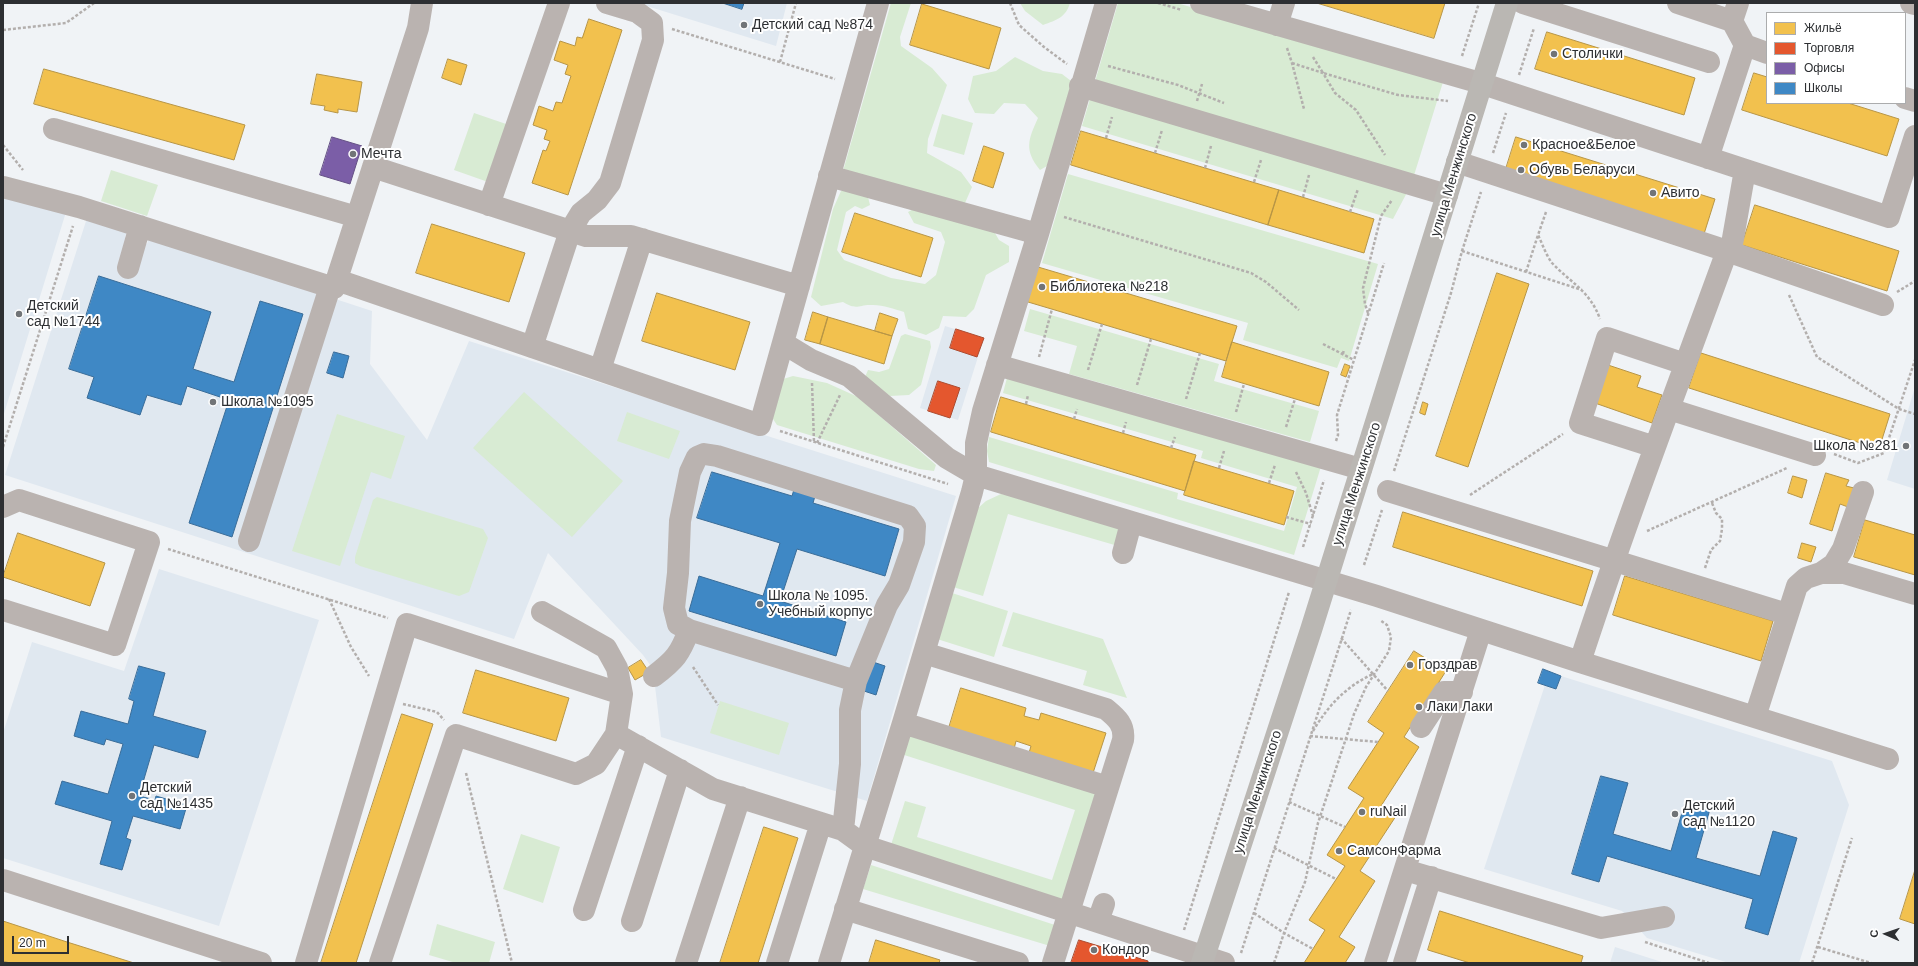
<!DOCTYPE html>
<meta charset="utf-8">
<style>
body{margin:0}
#map{position:relative;width:1918px;height:966px;overflow:hidden;background:#f0f3f6;font-family:Arial,sans-serif}
canvas{display:block}
.frame{position:absolute;inset:0;border:4px solid #2d2f32;pointer-events:none}
.legend{position:absolute;left:1766px;top:12px;width:140px;height:92px;box-sizing:border-box;background:#fff;border:1px solid #abacad;margin:0;padding:5px 7px;list-style:none;font-size:12px;color:#2d2f32}
.legend li{display:flex;align-items:center;gap:8px;height:20px}
.legend b{width:20px;border:1px solid #abacad}
.north{position:absolute;left:1866px;top:914px;width:40px;height:40px;-webkit-text-stroke:3px #fff;paint-order:stroke;rotate:272deg;font-size:11px;font-weight:700;line-height:16px;text-align:center;color:#2d2f32}
.north::after{content:'';display:block;margin:auto;width:14px;height:18px;background:#2d2f32;clip-path:polygon(50% 0,100% 100%,50% 72%,0 100%)}
.scale{position:absolute;left:12px;top:936px;width:57px;height:18px;box-sizing:border-box;border:2px solid #2d2f32;border-top:0;padding-left:5px;font-size:12px;line-height:14px;white-space:nowrap;color:#2d2f32;-webkit-text-stroke:3px #fff;paint-order:stroke}
</style>
<div id="map">
<canvas width="1918" height="966"></canvas>
<div class="frame"></div>
<ul class="legend">
<li><b style="height:11px;background:#f2c14e"></b>Жильё</li>
<li><b style="height:11px;background:#e4572e"></b>Торговля</li>
<li><b style="height:11px;background:#7b5ea7"></b>Офисы</li>
<li><b style="height:11px;background:#3f88c5"></b>Школы</li>
</ul>
<div class="north">С</div>
<div class="scale">20 m</div>
</div>
<script>
const c = document.querySelector('canvas').getContext('2d');
c.lineJoin = 'round';
function paint(path, color) {
  c.fillStyle = color;
  c.fill(path, 'evenodd');
}
function strokePath(path, color, width, dash) {
  c.strokeStyle = color;
  c.lineWidth = width;
  c.lineCap = dash ? 'butt' : 'round';
  c.setLineDash(dash || []);
  c.stroke(path);
}
function label(font, color, halo, rows, align = 'center') {
  c.font = font + ' Arial,sans-serif';
  c.lineWidth = 4;
  c.setLineDash([]);
  c.textBaseline = 'middle';
  c.strokeStyle = halo;
  c.fillStyle = color;
  for (const [text, x, y, turn = 0] of rows) {
    c.save();
    c.translate(x, y);
    c.rotate((+turn || 0) * Math.PI / 180);
    c.textAlign = isNaN(turn) ? turn : align;
    if (halo) c.strokeText(text, 0, 0);
    c.fillText(text, 0, 0);
    c.restore();
  }
}
paint(new Path2D(`
 M637,3H787L776,46Z
 M3,196L66,212L3,417Z
 M87,218L127,231L125,237L147,244L149,238L372,311L370,364L427,440L469,341L956,496L867,801L661,737L653,669L643,655L548,553L514,639L5,475Z
 M945,326L984,338L958,420L920,408Z
 M1915,387V489L1887,480Z
 M159,569L319,620L219,926L3,858V733L32,642L124,671Z
 M1561,676L1832,761L1849,805L1799,963H1729L1647,938L1622,911L1484,869L1545,685L1556,689Z
 M1615,947L1665,963H1610Z`), '#e0e8f0');
paint(new Path2D(`
 M891,3H911L900,37L901,46L932,68L947,85L928,139L927,153L961,172L972,187L965,203L843,171Z
 M1020,3H1070C1066,17 1057,20 1043,25L1025,11Z
 M1118,3H1177L1443,82L1411,185L1393,219L1082,126Z
 M1015,57L1043,71L1062,74L1075,84L1047,166L1040,170C1024,150 1028,140 1038,118L1025,104L1004,103L994,114L975,113L968,99L973,76L996,71Z
 M474,113L509,125L488,182L454,170Z
 M942,114L973,123L964,155L933,146Z
 M111,170L158,185L147,216L101,201Z
 M1068,174L1378,264L1349,361L1341,358L1337,368L1243,340L1248,323L1042,263Z
 M855,189L867,193L870,205L862,209L855,206L846,212L837,250L844,260L891,278L925,284L936,275L945,242L941,232L914,223L908,212L917,207L992,228L999,240L1009,246V262L986,275L974,309L966,317L943,316L939,328L926,335L908,329L904,312C894,309 884,305 873,305C858,304 858,311 843,302L821,306L811,297L833,209L841,191Z
 M1030,309L1219,364L1214,381L1319,411L1310,442L1069,374L1077,346L1024,331Z
 M905,334L930,341L931,347L921,385L909,395L890,396L865,377L868,370L879,372L889,369L901,336Z
 M1008,374L1322,463L1294,555L989,462L987,451L989,437L1178,493L1177,499L1284,531L1297,487L1201,458L1203,451L1003,393Z
 M793,376L827,383L858,397L936,465L934,471L919,469L777,425L771,416L780,380Z
 M524,392L623,481L572,537L473,448Z
 M627,412L680,431L669,459L617,441Z
 M337,414L405,436L391,479L371,472L340,566L292,551Z
 M1001,494L1023,497L1124,527L1118,546L1008,514L983,596L953,587L976,510L986,501Z
 M377,497L483,529L488,538L469,592L459,596L360,566L355,563V557L373,500Z
 M952,593L1008,611L994,657L937,639Z
 M1013,612L1103,639L1127,698L1083,685L1087,671L1002,646Z
 M720,701L789,723L779,755L710,733Z
 M905,728L1103,790L1066,905L890,848L905,801L926,807L917,837L1052,880L1075,810L898,753Z
 M521,834L560,847L543,903L503,889Z
 M871,865L1055,925L1050,946L863,889Z
 M437,924L495,942L489,963H456L429,955Z`), '#d8ebd3');
const homes = new Path2D(`
 M1317,3H1445L1434,38Z
 M922,4L1001,28L989,69L910,45Z
 M589,19L622,30L568,195L532,183L543,150L546,151L550,141L544,139L547,130L533,125L539,106L553,111L556,102L562,103L571,76L565,74L568,65L554,60L560,41L575,46L577,37L582,38Z
 M1547,32L1695,78L1684,115L1535,69Z
 M448,59L467,65L461,85L442,78Z
 M44,69L245,125L234,160L34,104Z
 M1754,73L1767,77V103H1848L1899,119L1887,156L1742,110Z
 M317,74L362,82L357,112L338,109V113L324,110L325,106L311,104Z
 M1081,131L1279,190L1268,225L1071,165Z
 M1516,137L1715,199L1704,234L1505,172Z
 M984,146L1004,153L993,188L973,181Z
 M1279,190L1374,219L1364,253L1268,225Z
 M1755,205L1899,251L1887,291L1742,245Z
 M855,213L933,238L921,277L842,252Z
 M432,224L525,253L509,302L416,273Z
 M1038,267L1237,326L1226,361L1028,302Z
 M1497,273L1529,284L1468,467L1436,456Z
 M657,293L750,322L735,370L642,341Z
 M813,312L828,317L820,344L805,340Z
 M880,313L898,319L892,336L875,331Z
 M828,317L892,336L884,364L820,344Z
 M1232,342L1329,372L1319,406L1222,377Z
 M1701,353L1890,414L1879,449L1689,388Z
 M1345,364L1350,366L1346,377L1341,375Z
 M1605,364L1641,376L1637,387L1662,395L1652,423L1592,402Z
 M1001,397L1196,455L1185,491L991,432Z
 M1423,402L1428,404L1425,415L1420,413Z
 M1194,461L1294,491L1284,525L1184,495Z
 M1826,473L1849,480L1846,486L1854,488L1848,507L1840,504L1832,531L1810,524Z
 M1793,476L1807,480L1802,498L1788,493Z
 M1403,512L1593,571L1582,606L1393,547Z
 M1865,520L1915,535V575L1854,557Z
 M18,533L105,563L90,606L3,577Z
 M1802,543L1816,547L1811,562L1798,558Z
 M1625,576L1773,621L1761,661L1613,615Z
 M1414,651L1446,671L1404,737L1419,747L1381,806L1396,816L1360,871L1375,881L1339,937L1355,947L1345,963H1304L1325,930L1309,920L1345,866L1327,855L1364,798L1348,788L1384,733L1368,722Z
 M641,660L649,672L635,680L628,668Z
 M476,670L569,698L556,741L463,713Z
 M961,688L1026,708L1024,716L1039,720L1041,713L1106,733L1093,773L1029,753L1031,746L1016,741L1014,749L949,728Z
 M402,714L433,724L356,963H321Z
 M764,827L798,838L758,963H720Z
 M1915,870V924L1900,919Z
 M1440,911L1583,956L1581,963H1470L1428,950Z
 M3,921L67,942L134,963H10L3,961Z
 M876,940L940,960L939,963H869Z`);
paint(homes, '#f2c14e');
strokePath(homes, '#b79546', 1);
const shops = new Path2D(`
 M956,329L984,338L977,357L950,348Z
 M938,381L960,388L950,418L928,411Z
 M1079,940L1148,961V963H1071Z`);
paint(shops, '#e4572e');
strokePath(shops, '#ad4b2f', 1);
const offices = new Path2D(`
 M332,137L362,146L350,184L320,175Z`);
paint(offices, '#7b5ea7');
strokePath(offices, '#645084', 1);
const schools = new Path2D(`
 M723,3H744L742,9Z
 M99,276L211,312L193,369L234,382L260,301L303,314L232,537L189,523L229,400L187,386L181,405L147,395L140,415L87,398L94,377L69,369Z
 M334,352L349,356L343,378L327,373Z
 M712,472L792,496L796,483L817,489L813,503L899,529L885,576L797,549L780,601L846,622L836,656L689,611L699,576L763,596L780,543L697,518Z
 M873,662L885,666L876,695L864,691Z
 M139,666L165,673L153,716L206,731L198,758L154,745L139,796L155,800L156,796L187,805L180,829L133,816L126,838L131,840L122,870L100,864L112,821L55,804L62,781L108,794L123,744L106,739L104,745L74,736L81,711L128,724L134,701L129,699Z
 M1543,669L1561,676L1556,689L1538,683Z
 M1601,776L1628,783L1613,834L1671,851L1685,802L1710,809L1696,858L1760,876L1773,831L1797,838L1768,935L1745,928L1753,899L1607,856L1599,882L1572,874Z`);
paint(schools, '#3f88c5');
strokePath(schools, '#3a6d99', 1);
strokePath(new Path2D(`
 M1010,3L1019,25L1044,47L1067,64
 M1158,3L1182,10
 M672,29L835,79
 M3,30L66,23L94,3
 M1287,48L1292,63L1304,109
 M1462,56L1479,3
 M1313,57L1323,73L1398,95L1448,101
 M780,62L796,3
 M1292,63L1323,73L1335,93L1356,110L1385,155
 M1108,66L1178,85L1224,103
 M1519,75L1534,28
 M1197,101L1202,84
 M1106,138L1112,117
 M3,145L23,170
 M1155,153L1162,130
 M1493,153L1506,113
 M1205,168L1211,146
 M1254,182L1261,160
 M1303,197L1309,175
 M1350,212L1358,189
 M1546,212L1538,235C1542,243 1546,255 1552,263C1571,283 1590,291 1600,319
 M1064,217L1251,273L1266,282L1299,310
 M1462,251L1582,290
 M1526,272L1538,235
 M1897,292L1915,281
 M1789,295L1817,357L1899,409L1915,414
 M1368,313L1365,304L1363,288L1381,216L1392,200
 M1323,344L1354,360
 M1343,354L1344,349
 M1039,357L1052,309
 M1088,370L1102,324
 M812,383L814,442
 M1137,385L1151,339
 M1186,399L1200,353
 M1026,404L1028,395
 M1236,412L1244,384
 M1074,419L1077,409
 M1286,427L1295,399
 M780,431L948,484
 M1123,433L1126,422
 M1336,441L1338,435L1337,415L1384,263
 M817,443L840,395
 M3,447L73,226
 M1171,448L1175,437
 M1834,454L1858,463L1884,453L1915,360
 M1219,468L1224,451
 M1394,471L1451,293L1462,251L1481,192
 M1296,472L1306,493L1313,516
 M1269,483L1275,465
 M1470,495L1563,434
 M1286,517L1311,524
 M1647,531L1787,468
 M1303,547L1324,480
 M168,549L388,618
 M1364,565L1382,510
 M1705,568L1711,550L1720,541L1722,529V519L1716,513L1712,503
 M329,599L351,647L369,676
 M1341,638L1388,691
 M693,667L718,705
 M403,704L437,712L444,720
 M1313,731C1328,706 1345,687 1373,674
 M1310,736L1378,742
 M466,773L512,963
 M1289,802L1345,827
 M1274,848L1336,879
 M1254,913L1284,933L1313,949
 M1184,930L1289,592
 M1645,942L1709,963
 M1818,947L1871,963
 M1241,953L1351,610
 M1274,963L1284,933L1305,882L1318,823L1354,714L1366,687L1389,651L1391,637L1387,625L1380,620
 M1812,963L1852,838`), '#b3afad', 2.5, [3, 2]);
strokePath(new Path2D(`
 M1201,3L1477,82L1889,217L1915,136
 M1523,3L1709,62
 M1678,3L1732,21L1745,45L1767,53
 M1911,3L1915,4
 M1732,21L1738,3
 M1277,25L1284,3
 M1080,86L1447,195
 M1905,98L1915,101
 M54,129L357,217
 M1708,158L1745,45
 M1457,162L1727,251L1883,305
 M373,167L586,236H631L799,286
 M1745,170L1732,244L1727,251C1677,388 1625,524 1580,662L1888,759
 M829,176L1038,234
 M3,187L79,207L334,288L418,28L422,3
 M489,205L559,3
 M128,268L140,226
 M337,280L760,425L878,3
 M783,343L811,360L849,376L947,458L976,475L1377,596L1580,662
 M532,347L570,231L581,213L597,200L610,183L653,40L652,23L637,12L607,3
 M997,365L1361,469
 M600,370L642,239
 M1669,409L1815,455
 M1655,447L1580,423L1607,338L1685,364
 M1388,491L1787,614
 M3,507L19,500L149,542L115,645L3,610
 M249,541L330,287
 M1123,553L1131,523
 M1821,573H1844L1915,594
 M542,612L606,648L617,668L622,694
 M924,653L1106,709C1117,718 1125,725 1123,740L1053,963
 M654,676C675,660 680,654 689,630
 M1755,717L1797,586L1806,578L1821,573L1834,564L1843,549L1863,492
 M903,723L1108,787
 M1421,727L1444,692H1462
 M843,830L850,764V710L856,681L887,605L899,585L914,542L915,526L908,516L717,456L704,454L697,457L690,472L680,521L678,573L674,608L678,624L689,630L856,681
 M1405,870L1601,928L1664,917
 M3,880L261,963
 M845,909L1018,963
 M584,910L638,746
 M632,921L680,770
 M1098,921L1104,904
 M306,963L407,624L622,694L616,734L713,789L843,830L865,846L1224,963
 M380,963L456,735L576,774L596,764L616,734
 M686,963L740,797
 M777,963L821,823
 M829,963L903,723L972,492L976,475V443L983,411L1038,234L1106,3
 M1375,963L1481,630
 M1404,963L1431,877`), '#bab3b0', 22);
strokePath(new Path2D(`
 M1202,963L1311,630L1507,3`), '#bab7b3', 22);
for (const [x, y, r, color] of [
 [744,25,4,"#717477"],
 [1554,54,4,"#717477"],
 [1524,145,4,"#717477"],
 [353,154,4,"#717477"],
 [1521,170,4,"#717477"],
 [1653,193,4,"#717477"],
 [1042,287,4,"#717477"],
 [19,314,4,"#717477"],
 [213,402,4,"#717477"],
 [1906,446,4,"#717477"],
 [760,604,4,"#717477"],
 [1410,665,4,"#717477"],
 [1419,707,4,"#717477"],
 [132,796,4,"#717477"],
 [1362,812,4,"#717477"],
 [1675,814,4,"#717477"],
 [1339,851,4,"#717477"],
 [1094,950,4,"#717477"]
]) {
  const dot = new Path2D();
  dot.arc(x, y, r, 0, 2 * Math.PI);
  c.fillStyle = color;
  c.fill(dot);
  strokePath(dot, '#fff', 1.5);
}
label('14px', '#2d2f32', '#fff', [
 ["Детский сад №874",752,25],
 ["Столички",1562,54],
 ["Красное&Белое",1532,145],
 ["Мечта",361,154],
 ["Обувь Беларуси",1529,170],
 ["Авито",1661,193],
 ["Библиотека №218",1050,287],
 ["Детский",27,306],
 ["сад №1744",27,322],
 ["Школа №1095",221,402],
 ["Школа №281",1898,446,"right"],
 ["Школа № 1095.",768,596],
 ["Учебный корпус",768,612],
 ["Горздрав",1418,665],
 ["Лаки Лаки",1427,707],
 ["Детский",140,788],
 ["сад №1435",140,804],
 ["Детский",1683,806],
 ["сад №1120",1683,822],
 ["ruNail",1370,812],
 ["СамсонФарма",1347,851],
 ["Кондор",1102,950]
], 'left');
label('14px', '#2d2f32', '#fff', [
 ["улица Менжинского",1454,175,-73],
 ["улица Менжинского",1357,484,-72],
 ["улица Менжинского",1258,792,-72]
]);
</script>
